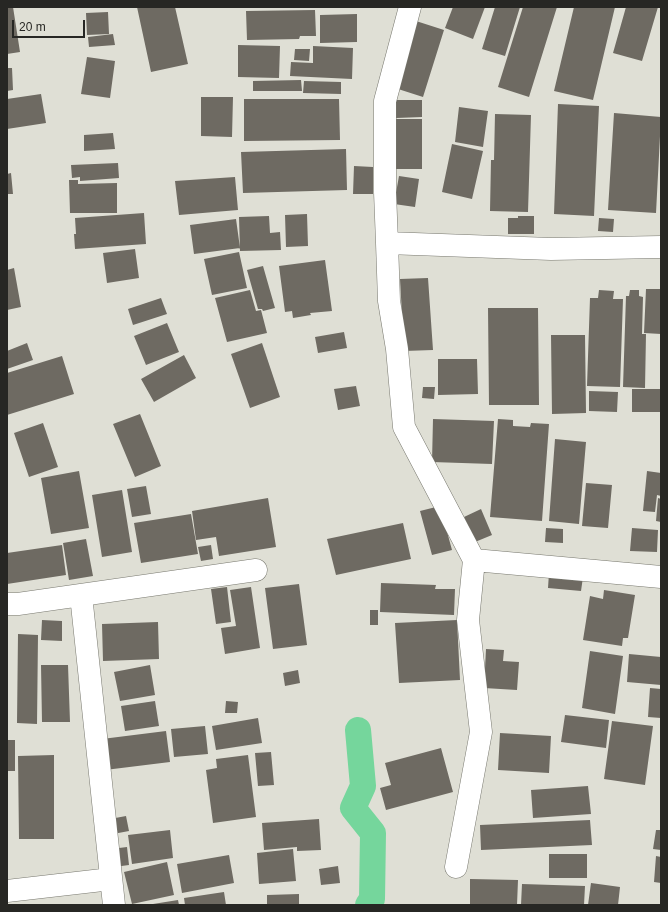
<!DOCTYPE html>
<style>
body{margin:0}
#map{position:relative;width:668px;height:912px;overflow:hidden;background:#dfdfd5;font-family:Arial,sans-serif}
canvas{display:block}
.frame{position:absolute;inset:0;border:8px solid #272724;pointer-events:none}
.scale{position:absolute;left:12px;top:20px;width:73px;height:18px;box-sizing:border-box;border:2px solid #272724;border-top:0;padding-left:5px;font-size:12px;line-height:14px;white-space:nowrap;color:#272724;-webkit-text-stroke:3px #dfdfd5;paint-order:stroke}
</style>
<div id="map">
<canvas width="668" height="912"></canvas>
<div class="frame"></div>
<div class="scale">20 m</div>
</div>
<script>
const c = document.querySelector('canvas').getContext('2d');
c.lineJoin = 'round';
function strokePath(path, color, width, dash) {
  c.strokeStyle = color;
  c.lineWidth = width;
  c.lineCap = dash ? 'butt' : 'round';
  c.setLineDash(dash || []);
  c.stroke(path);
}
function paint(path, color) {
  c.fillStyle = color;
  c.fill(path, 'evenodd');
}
strokePath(new Path2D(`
 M358,730L363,786L353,808L373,833L372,899L368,905`), '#75d69c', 26);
paint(new Path2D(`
 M7,7H13L20,52L7,54Z
 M137,7H175L188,64L151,72Z
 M453,7H485L473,39L445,28Z
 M495,7H520L505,56L482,49Z
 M523,7H557L529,97L498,87Z
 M574,7H615L593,100L554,91Z
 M626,7H658L642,61L613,53Z
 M315,10L316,36H300L299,39L247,40L246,11Z
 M108,12L109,34L87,35L86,13Z
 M357,14V42L320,43V15Z
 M416,21L444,30L423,97L395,88Z
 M113,34L115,45L89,47L88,37Z
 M238,45L280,46L279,78L238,77Z
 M313,46L353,48L352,79L290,76L291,62L313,63Z
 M295,49H310L309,61L294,60Z
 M87,57L115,61L110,98L81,94Z
 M7,68H12L13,90L7,91Z
 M301,80L302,91H253V81Z
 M304,81L341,82V94L303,93Z
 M41,94L46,123L7,129V99Z
 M201,97H233L232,137L201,136Z
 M244,99H339L340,140L244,141Z
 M396,100H422V117L396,118Z
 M558,104L599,106L594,216L554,214Z
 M459,107L488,111L483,147L455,142Z
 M614,113L661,117L656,213L608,210Z
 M495,114L531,115L528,212L490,211L491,160H494Z
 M395,119H422V169H395Z
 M113,133L115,149L84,151V135Z
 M452,144L483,151L472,199L442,192Z
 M346,149L347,190L243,193L241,152Z
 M118,163L119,178L80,181V177L72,178L71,165Z
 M354,166L373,167V194H353Z
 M11,173L13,194H7V174Z
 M399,176L419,179L415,207L394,204Z
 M235,177L238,210L179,215L175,181Z
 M69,180H78V184L117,183V213H70Z
 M144,213L146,244L75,249L74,234H76L75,218Z
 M307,214L308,246L286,247L285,215Z
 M269,216L270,233L280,232L281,250L240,251L239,217Z
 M518,216H534V234H508V218H518Z
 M599,218L614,219L613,232L598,231Z
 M236,219L240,248L194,254L190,225Z
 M135,249L139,278L107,283L103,253Z
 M239,252L247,288L212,295L204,259Z
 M325,260L332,311L310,313L311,315L293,318L292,311L285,312L279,266Z
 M263,266L275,308L263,311L262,309H258L247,270Z
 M14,268L21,307L7,310V270Z
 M428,278L433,350L404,351L400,279Z
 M646,289H661V334L644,333Z
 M250,290L256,311L261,310L267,333L227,342L215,298Z
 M599,290L614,291L613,299H623L620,387L587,386L590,298H598Z
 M630,290H639V296L643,297L642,334H646L645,388L623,387L626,296H629Z
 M161,298L167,314L133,325L128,309Z
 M488,308H538L539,405H489Z
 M167,323L179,352L146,365L134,336Z
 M344,332L347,348L318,353L315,337Z
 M551,335H585L586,413L552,414Z
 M27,343L33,360L7,369V351Z
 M262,343L280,397L250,408L231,354Z
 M184,355L196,378L154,402L141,379Z
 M62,356L74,394L7,415V373Z
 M438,359H477L478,394L438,395Z
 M356,386L360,406L338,410L334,389Z
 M423,387H435L434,399L422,398Z
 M632,389H661V412H632Z
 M589,391L618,392L617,412L589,411Z
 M140,414L161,466L135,477L113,424Z
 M433,419L494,421L492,464L432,462Z
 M498,419L513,420V426L530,427L531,423L549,424L542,521L490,517Z
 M43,423L58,467L29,477L14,433Z
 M555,439L586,442L579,524L549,521Z
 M79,471L89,528L51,534L41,478Z
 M647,471L661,473V496L657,495L655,512L643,511Z
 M586,483L612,485L608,528L582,526Z
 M146,486L151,514L132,517L127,489Z
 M122,490L132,552L102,557L92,495Z
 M268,498L276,547L219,556L216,537L196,540L192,511Z
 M658,498L661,499V522L656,521Z
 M440,506L452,550L432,555L420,511Z
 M481,509L492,535L475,542L464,517Z
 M191,514L198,554L141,563L134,523Z
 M403,523L411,559L336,575L327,539Z
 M546,528L563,529V543L545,542Z
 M632,528L658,530L657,552L630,551Z
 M86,539L93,576L69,580L63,543Z
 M62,545L66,575L7,584V553Z
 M211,545L213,559L201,561L198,547Z
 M549,573L583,577L581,591L548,588Z
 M381,583L436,585L435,589H455L454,615L380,612Z
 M299,584L307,645L273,649L265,588Z
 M227,587L231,622L216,624L211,589Z
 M251,587L260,648L225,654L221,628L236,626L230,590Z
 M604,590L635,595L628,638H623L622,646L583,640L590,596L603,599Z
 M370,610H378V625H370Z
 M42,620L62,621V641L41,640Z
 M457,620L460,680L399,683L395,623Z
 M158,622L159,659L103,661L102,624Z
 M18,634L38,635L37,724L17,723Z
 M486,649L504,650L503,661L519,662L517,690L484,688Z
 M590,651L623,656L615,714L582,708Z
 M629,654L661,657V685L627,682Z
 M41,665H68L70,722H42Z
 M150,665L155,695L120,701L114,672Z
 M298,670L300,683L285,686L283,673Z
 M650,688L661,689V718L648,717Z
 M155,701L159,726L125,731L121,706Z
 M226,701L238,702L237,713H225Z
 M565,715L609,720L606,748L561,742Z
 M258,718L262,743L216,750L212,726Z
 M612,721L653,726L645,785L604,779Z
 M205,726L208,754L174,757L171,729Z
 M166,731L170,762L105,770L102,739Z
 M500,733L551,736L549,773L498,770Z
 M7,740H15V771H7Z
 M441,748L453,792L386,810L380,788L391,785L385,763Z
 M271,752L274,785L258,786L255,753Z
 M54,755V839H19L18,756Z
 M248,755L256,817L213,823L206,770L217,768L216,759Z
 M588,786L591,814L533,818L531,790Z
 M126,816L129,831L113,834L110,819Z
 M319,819L321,850L297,851V847L264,850L262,823Z
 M590,820L592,845L481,850L480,825Z
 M170,830L173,858L132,864L128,835Z
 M656,830H661V850L653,849Z
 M127,847L129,865L114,867L111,849Z
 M293,849L296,881L259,884L257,853Z
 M549,854H587V878H549Z
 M229,855L234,883L182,893L177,864Z
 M656,856L661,857V883L654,882Z
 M167,862L174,895L132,904L124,872Z
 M338,866L340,883L321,885L319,869Z
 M470,879L518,880L517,905H470Z
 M591,883L620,887L618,905H588Z
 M522,884L585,886L584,905H521Z
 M224,892L226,905H185L184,898Z
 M299,894V905H267V895Z
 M178,900L179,905H153V904Z`), '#6e6a62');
const minor = new Path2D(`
 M410,7L385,101V192L387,243L551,249L661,247
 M387,243L389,301L397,349L404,427L474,560L468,620L481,732L456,867
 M474,560L661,577
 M81,595L114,905
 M7,604H18L256,570
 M7,891L111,879`);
strokePath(minor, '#78786f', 23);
strokePath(minor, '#fff', 22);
</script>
